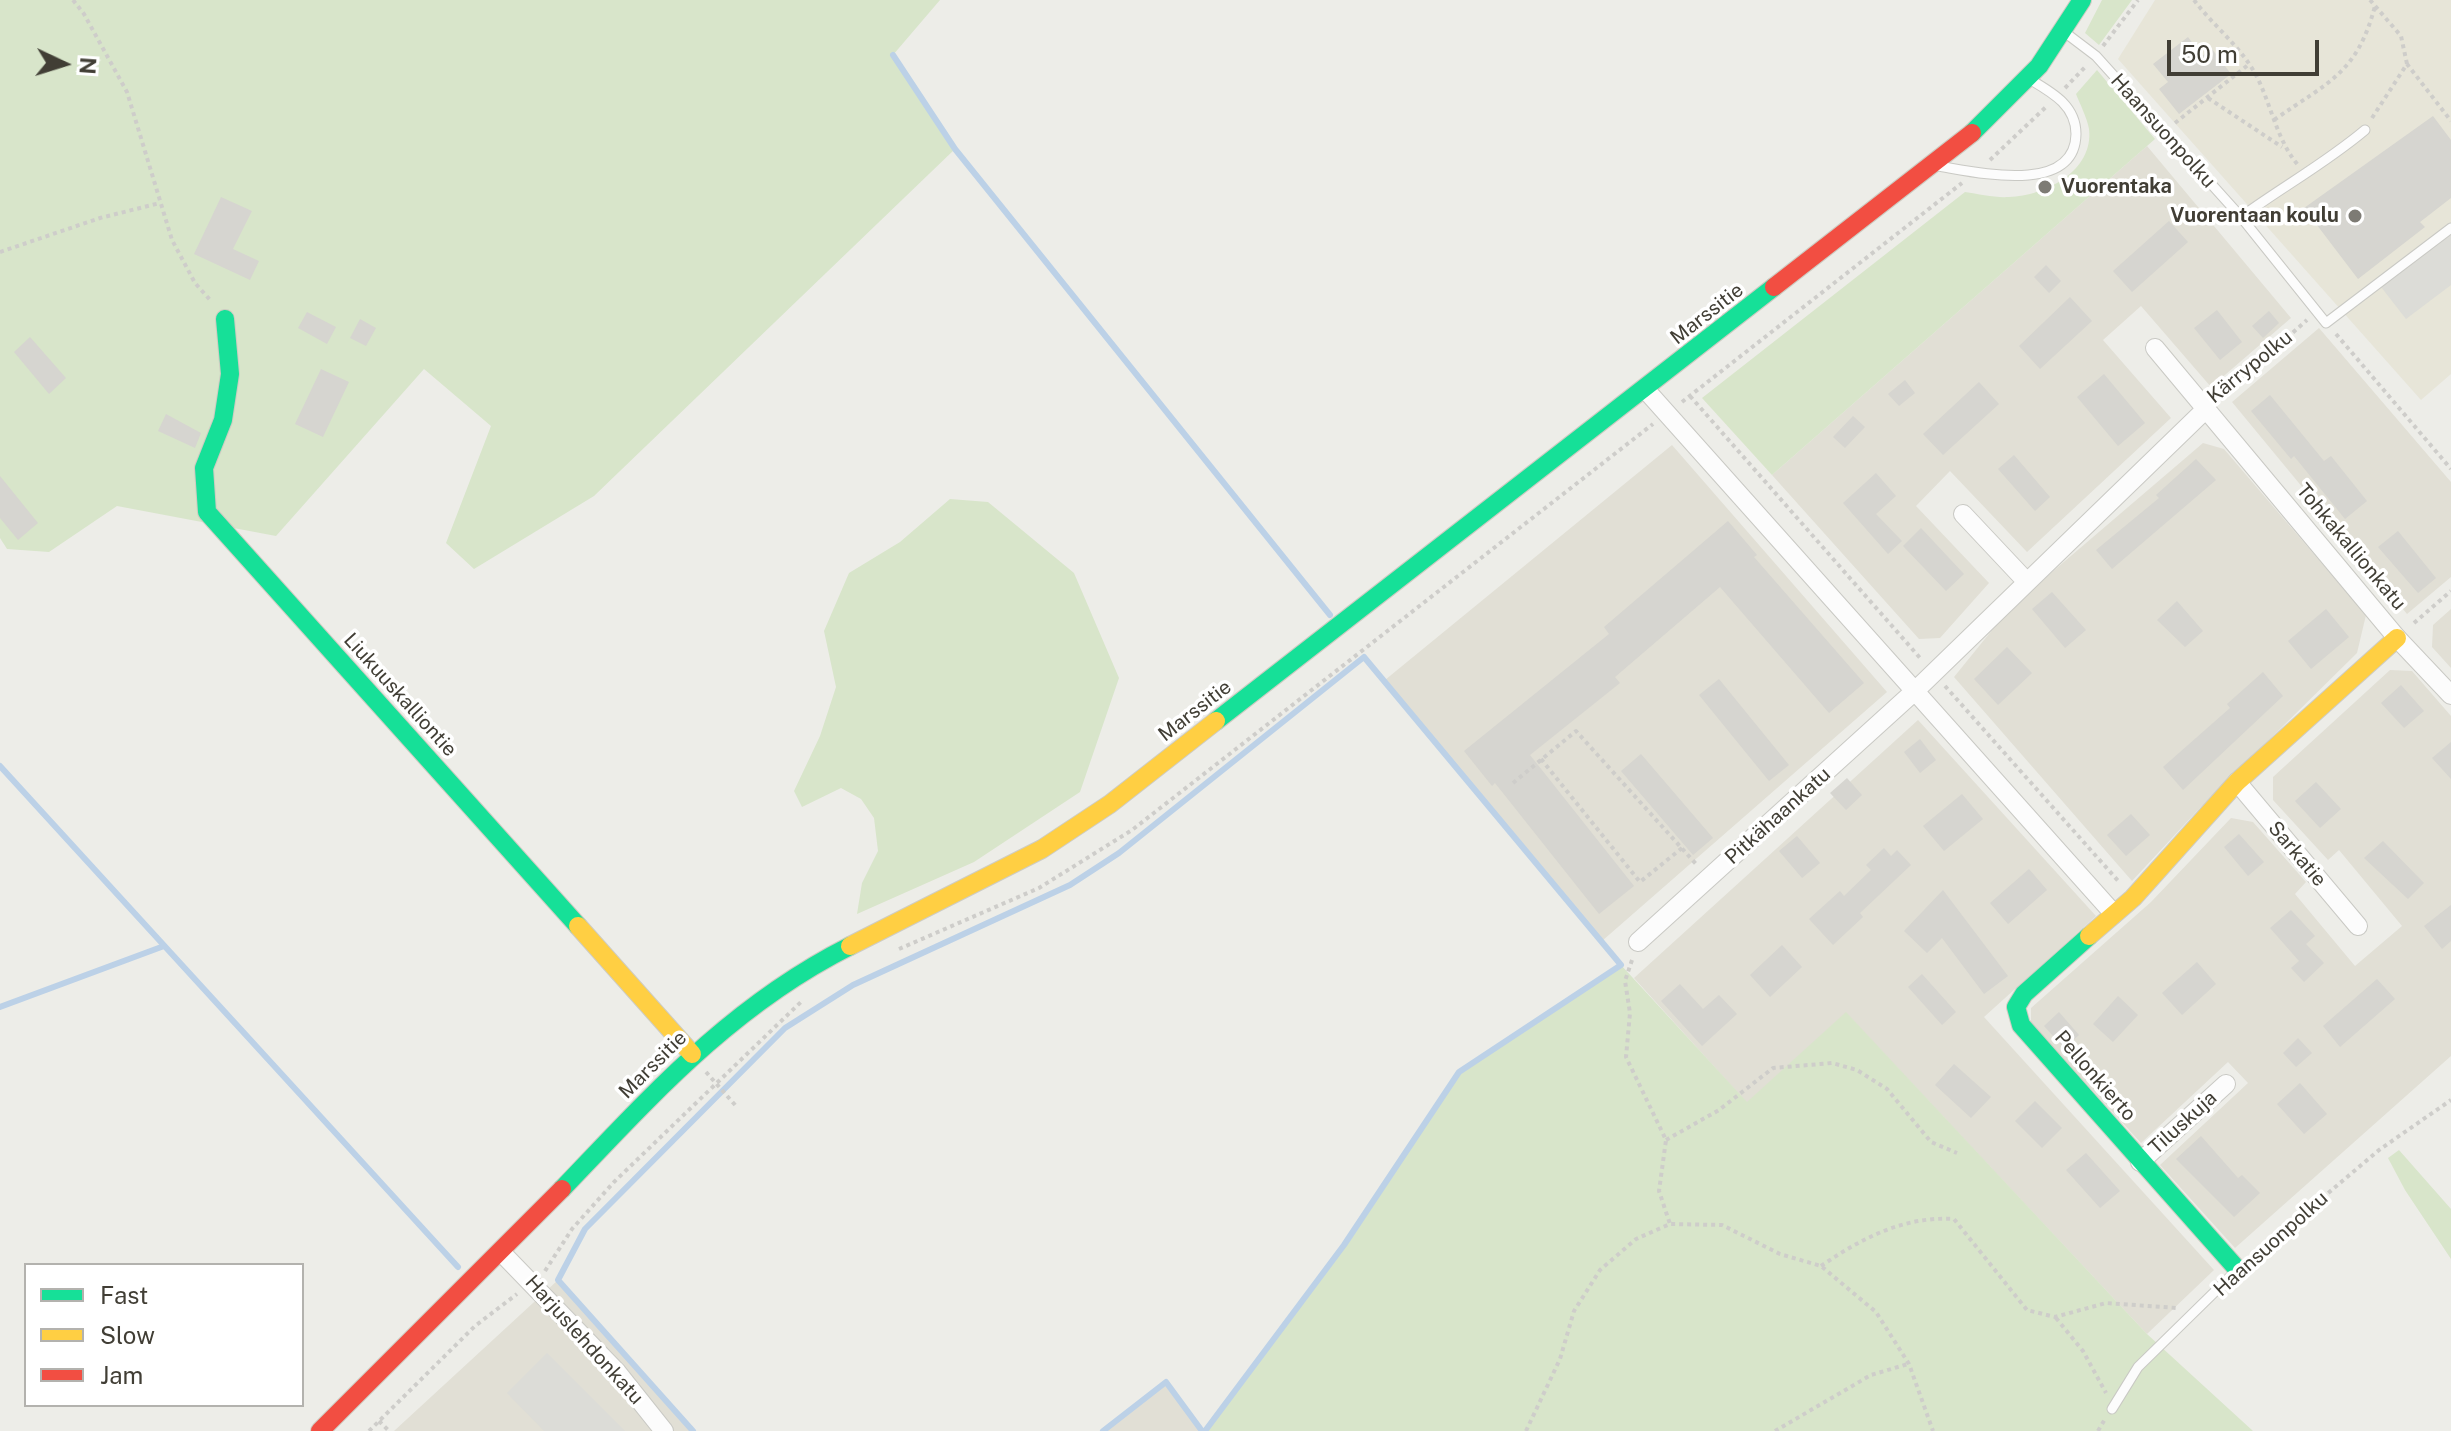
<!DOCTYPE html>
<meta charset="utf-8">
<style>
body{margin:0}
#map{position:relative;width:2451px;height:1431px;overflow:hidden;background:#edede8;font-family:"Public Sans",sans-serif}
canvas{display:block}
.legend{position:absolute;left:24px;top:1263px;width:280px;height:144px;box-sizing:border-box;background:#fff;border:2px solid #b3b2ae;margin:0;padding:10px 14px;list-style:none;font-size:24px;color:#413e35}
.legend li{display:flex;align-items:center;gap:16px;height:40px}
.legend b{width:40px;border:2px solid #b3b2ae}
.north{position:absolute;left:24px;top:24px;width:80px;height:80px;-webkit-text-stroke:6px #fff;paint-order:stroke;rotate:94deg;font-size:22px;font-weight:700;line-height:32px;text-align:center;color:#413e35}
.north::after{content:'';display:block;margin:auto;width:28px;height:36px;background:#413e35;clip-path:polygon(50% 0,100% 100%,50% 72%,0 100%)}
.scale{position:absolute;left:2167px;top:40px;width:152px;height:36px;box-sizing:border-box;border:4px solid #413e35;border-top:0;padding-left:10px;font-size:24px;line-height:28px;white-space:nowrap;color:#413e35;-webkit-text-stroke:6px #fff;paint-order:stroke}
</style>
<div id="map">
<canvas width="2451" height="1431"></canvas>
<ul class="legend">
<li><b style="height:10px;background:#16e098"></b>Fast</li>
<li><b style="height:10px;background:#ffcf43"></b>Slow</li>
<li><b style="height:10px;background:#f24e42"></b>Jam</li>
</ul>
<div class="north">N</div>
<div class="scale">50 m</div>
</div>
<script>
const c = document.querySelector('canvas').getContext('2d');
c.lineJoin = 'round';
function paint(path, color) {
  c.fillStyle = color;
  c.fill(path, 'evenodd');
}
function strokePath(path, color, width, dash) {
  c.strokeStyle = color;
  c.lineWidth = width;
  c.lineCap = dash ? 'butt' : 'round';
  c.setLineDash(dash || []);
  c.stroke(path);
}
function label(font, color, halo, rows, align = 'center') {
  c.font = font + ' "Public Sans",sans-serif';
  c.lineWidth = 7;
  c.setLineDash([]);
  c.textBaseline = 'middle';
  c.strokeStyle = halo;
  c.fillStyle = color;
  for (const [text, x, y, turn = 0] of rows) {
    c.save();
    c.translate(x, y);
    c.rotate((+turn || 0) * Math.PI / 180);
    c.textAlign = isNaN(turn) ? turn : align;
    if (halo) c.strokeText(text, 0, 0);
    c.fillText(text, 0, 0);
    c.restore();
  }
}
paint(new Path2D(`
 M2147,146L2291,318L2211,387L2141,306L2103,340L2171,418L2027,552L1950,471L1916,506L1989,583L1940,638L1919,639L1772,475Z
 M2319,328L2451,482V577L2407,614L2232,402Z
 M2203,443L2224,449L2366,615L2357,653L2197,811L2132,881L1954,677L2010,608Z
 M1672,445L1887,692L1602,941L1385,680Z
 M2451,609V668L2432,647L2433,625Z
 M2390,670L2412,671L2451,716V1056L2235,1248L2160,1165L2248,1083L2228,1062L2141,1143L2031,1023V1008L2151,902L2231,818L2253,822L2306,882L2295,894L2355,966L2402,926L2339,850L2328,860L2273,800V777Z
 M1918,720L2096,916L1984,1017L2214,1270L2147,1334L1846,1013L1747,1103L1634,978Z
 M558,1280L693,1431H394Z
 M1166,1382L1202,1431H1103Z`), '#e1dfd5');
paint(new Path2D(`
 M2155,0H2451V374L2421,400L2118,59Z`), '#e7e5d8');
paint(new Path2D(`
 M0,0H940L893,55L955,149L594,496L474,569L446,543L491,426L424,369L276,536L117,506L49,552L7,549L0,538Z
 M2102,0H2132L2099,45L2085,33Z
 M2097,70L2155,139L1772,475L1702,398L1965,192C1979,194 1995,198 2009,197C2045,196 2094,171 2089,129C2087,118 2080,104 2076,94Z
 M950,499L988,502L1074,573L1119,678L1080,792L974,862L857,914L862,883L878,851L874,818L861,799L841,788L802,807L794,791L820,736L836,687L824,631L849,573L900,542Z
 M1621,965L1747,1102L1846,1012L2147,1334L2253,1431H1205L1344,1245L1459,1072Z
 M2399,1150L2451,1209V1259L2405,1190L2388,1158Z`), '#d8e5ca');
paint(new Path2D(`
 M2451,228V285L2406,319L2378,283Z
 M547,1353L625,1431H544L507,1393Z`), '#dcdcd7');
strokePath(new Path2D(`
 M893,55L955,149L1330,615
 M0,766L458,1267
 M0,1007L164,946
 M693,1431L558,1280L585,1229L785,1028L853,985L1070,885L1119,853L1364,657L1621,965L1459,1072L1344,1245L1205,1431
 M1103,1431L1166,1382L1202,1431`), '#bcd1e7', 6);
paint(new Path2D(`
 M2188,37L2202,56L2212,49L2231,74L2179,114L2159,89L2168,82L2153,64Z
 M2433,116L2451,140V198L2420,222L2425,227L2358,279L2304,208Z
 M221,197L252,211L233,249L259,261L250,280L194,254Z
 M2169,221L2188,242L2132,292L2113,271Z
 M2046,265L2061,281L2049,293L2034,277Z
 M2070,297L2092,321L2040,369L2019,346Z
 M2217,310L2242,342L2220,360L2194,328Z
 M2269,311L2279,323L2263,338L2252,326Z
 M307,312L336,327L327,344L298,328Z
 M360,319L376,328L366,346L350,338Z
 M30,337L66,378L49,394L14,352Z
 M321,369L349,382L323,437L295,424Z
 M2104,374L2145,423L2118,446L2077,397Z
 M1905,380L1915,393L1899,406L1888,394Z
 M1979,382L1999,404L1943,455L1923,434Z
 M2270,395L2324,461L2331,456L2367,501L2345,519L2294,456L2291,459L2251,411Z
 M166,414L201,433L195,448L158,431Z
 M1853,416L1865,427L1845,448L1833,437Z
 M2014,455L2050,497L2035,511L1998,469Z
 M2196,459L2216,480L2112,569L2096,550L2159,498L2156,495Z
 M1876,473L1896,496L1876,514L1902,541L1888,554L1843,503Z
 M0,476L38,523L18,540L0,518Z
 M1728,521L1757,555L1754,557L1864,683L1829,713L1720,587L1615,677L1620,683L1530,755L1634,886L1599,914L1495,783L1492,786L1464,751L1609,634L1604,627Z
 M1921,528L1964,574L1946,591L1903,546Z
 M2398,531L2436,578L2418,593L2378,547Z
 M2052,592L2086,630L2065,648L2032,609Z
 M2177,601L2203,631L2185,647L2157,620Z
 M2326,609L2349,637L2311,669L2288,641Z
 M2007,647L2032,673L1998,705L1974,679Z
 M2263,672L2283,696L2183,790L2163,767L2230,708L2227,704Z
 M1719,679L1789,765L1769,781L1699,695Z
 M2401,685L2424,711L2404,728L2381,703Z
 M1920,739L1936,760L1920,773L1904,752Z
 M2451,742V779L2432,758Z
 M1641,754L1713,838L1693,855L1621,771Z
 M1847,778L1862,795L1846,810L1830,793Z
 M2316,782L2341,809L2320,828L2295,801Z
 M1962,794L1983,819L1944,851L1923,826Z
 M2131,814L2150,835L2126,856L2107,835Z
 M2239,834L2264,862L2248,876L2224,847Z
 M1797,836L1820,863L1802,878L1779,851Z
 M2383,841L2424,883L2408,899L2364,858Z
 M1884,848L1891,856L1897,850L1911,865L1860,913L1863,917L1833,945L1809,919L1840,891L1844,896L1871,870L1866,865Z
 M2029,869L2047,890L2008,924L1990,903Z
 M1943,890L2008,976L1984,994L1942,938L1927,953L1904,931Z
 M2451,905V941L2442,949L2424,926Z
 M2291,910L2315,936L2306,944L2324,963L2304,982L2291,968L2299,961L2270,928Z
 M1782,945L1802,967L1770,997L1750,975Z
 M2197,962L2216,984L2182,1015L2162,993Z
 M1922,974L1956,1012L1942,1025L1908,987Z
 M2377,979L2395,999L2340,1047L2323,1026Z
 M1680,984L1703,1009L1719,995L1737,1014L1702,1046L1661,1001Z
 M2118,996L2138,1015L2113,1042L2093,1024Z
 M2059,1012L2079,1035L2064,1048L2044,1026Z
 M2298,1038L2312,1053L2296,1067L2283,1053Z
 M1954,1064L1991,1097L1971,1118L1935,1085Z
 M2300,1083L2327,1114L2304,1134L2277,1104Z
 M2035,1101L2062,1128L2042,1148L2015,1121Z
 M2201,1136L2238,1178L2242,1175L2260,1193L2234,1217L2176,1159Z
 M2086,1153L2120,1191L2100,1208L2066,1170Z`), '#d6d5d0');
const lane = new Path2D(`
 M2067,34L2096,56L2241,217L2326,323L2451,228
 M1938,166C1975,172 2075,196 2076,134C2076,106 2053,93 2031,80
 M2241,217C2282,187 2326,163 2365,130
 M2112,1409L2138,1367L2235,1272`);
const street = new Path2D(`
 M2155,348L2397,638L2451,695
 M1645,389L2114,914
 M1963,514L2026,581
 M2237,782L2358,926
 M1638,942L1917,689L2207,408
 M2140,1162L2226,1084
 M501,1252L617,1372L664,1431`);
const fast = new Path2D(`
 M1972,133L2039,66L2082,0
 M225,319L230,374L223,420L204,468L207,512L578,926
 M1216,721L1774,287
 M2089,936L2024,994L2016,1007L2021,1025L2238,1270
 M562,1189C652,1095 731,1006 850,946`);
const slow = new Path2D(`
 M578,926L692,1054
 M2089,936L2133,898L2237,782L2397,638
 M850,946L1042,849L1110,804L1216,721`);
const jam = new Path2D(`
 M1774,287L1972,133
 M320,1431L562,1189`);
strokePath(lane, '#c9c9c4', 11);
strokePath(street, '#c9c9c4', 20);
strokePath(fast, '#ceccc2', 20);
strokePath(slow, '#ceccc2', 20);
strokePath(jam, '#ceccc2', 20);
strokePath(new Path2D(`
 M73,0L84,14L127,92L172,240L195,283L211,301
 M2194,0C2214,27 2243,48 2258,79C2272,108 2277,140 2298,165
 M2370,0L2401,36L2407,64
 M2103,46L2138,0
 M2065,88L2087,65
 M2208,98L2282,147
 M2372,118L2407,64L2451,121
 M2274,120C2328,82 2357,74 2375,6
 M2175,123L2248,65
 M1990,160L2048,105
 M0,252L100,218L160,203
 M2336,334L2451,469
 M1690,396L1921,659
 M2221,396L2307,320
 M1682,402L1962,183
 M2414,623L2451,591
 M1945,686L2120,883
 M1541,759L1640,882L1682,848
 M1513,783L1576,731L1696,864
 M899,949L1039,888L1132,830L1653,424
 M1632,960L1625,981L1630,1013L1626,1057L1666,1140L1659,1191L1670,1224
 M706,1072L736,1106
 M1666,1140L1719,1110L1773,1068L1832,1063L1857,1070L1887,1089L1931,1142L1957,1153
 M2255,1255L2379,1150L2451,1100
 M1821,1266C1862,1238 1904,1216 1954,1219L2027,1310L2055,1317L2106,1303L2177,1308
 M545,1271L572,1229L614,1182L803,1000
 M2056,1318L2083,1351L2106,1393
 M379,1421L389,1431
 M369,1431L475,1326L517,1294
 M1526,1431L1560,1359L1574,1311L1600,1270L1636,1239L1670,1224L1722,1225L1780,1254L1821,1266L1876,1312L1909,1364L1933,1431
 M1775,1431L1871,1375L1908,1364
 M2098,1431L2105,1419`), '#cecdca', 4, [4, 4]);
strokePath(lane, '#fcfcfc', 9);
strokePath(street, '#fcfcfc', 18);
strokePath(fast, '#16e098', 18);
strokePath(slow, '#ffcf43', 18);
strokePath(jam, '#f24e42', 18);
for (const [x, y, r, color] of [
 [2045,187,8,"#7d7b74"],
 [2355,216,8,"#7d7b74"]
]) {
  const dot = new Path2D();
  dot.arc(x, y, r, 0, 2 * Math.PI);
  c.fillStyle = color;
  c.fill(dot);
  strokePath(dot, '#fff', 3);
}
label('20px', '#413e35', '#fff', [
 ["Haansuonpolku",2163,131,48],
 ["Marssitie",1707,314,-38],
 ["Kärrypolku",2250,367,-39],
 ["Tohkakallionkatu",2351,547,50],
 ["Liukuuskalliontie",400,695,48],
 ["Marssitie",1195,711,-38],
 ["Pitkähaankatu",1778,816,-42],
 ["Sarkatie",2297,854,50],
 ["Marssitie",653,1065,-45],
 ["Pellonkierto",2095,1076,49],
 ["Tiluskuja",2183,1123,-42],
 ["Haansuonpolku",2271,1244,-42],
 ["Harjuslehdonkatu",584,1340,48]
]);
label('bold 20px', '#413e35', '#fff', [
 ["Vuorentaka",2061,187],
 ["Vuorentaan koulu",2339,216,"right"]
], 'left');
</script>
